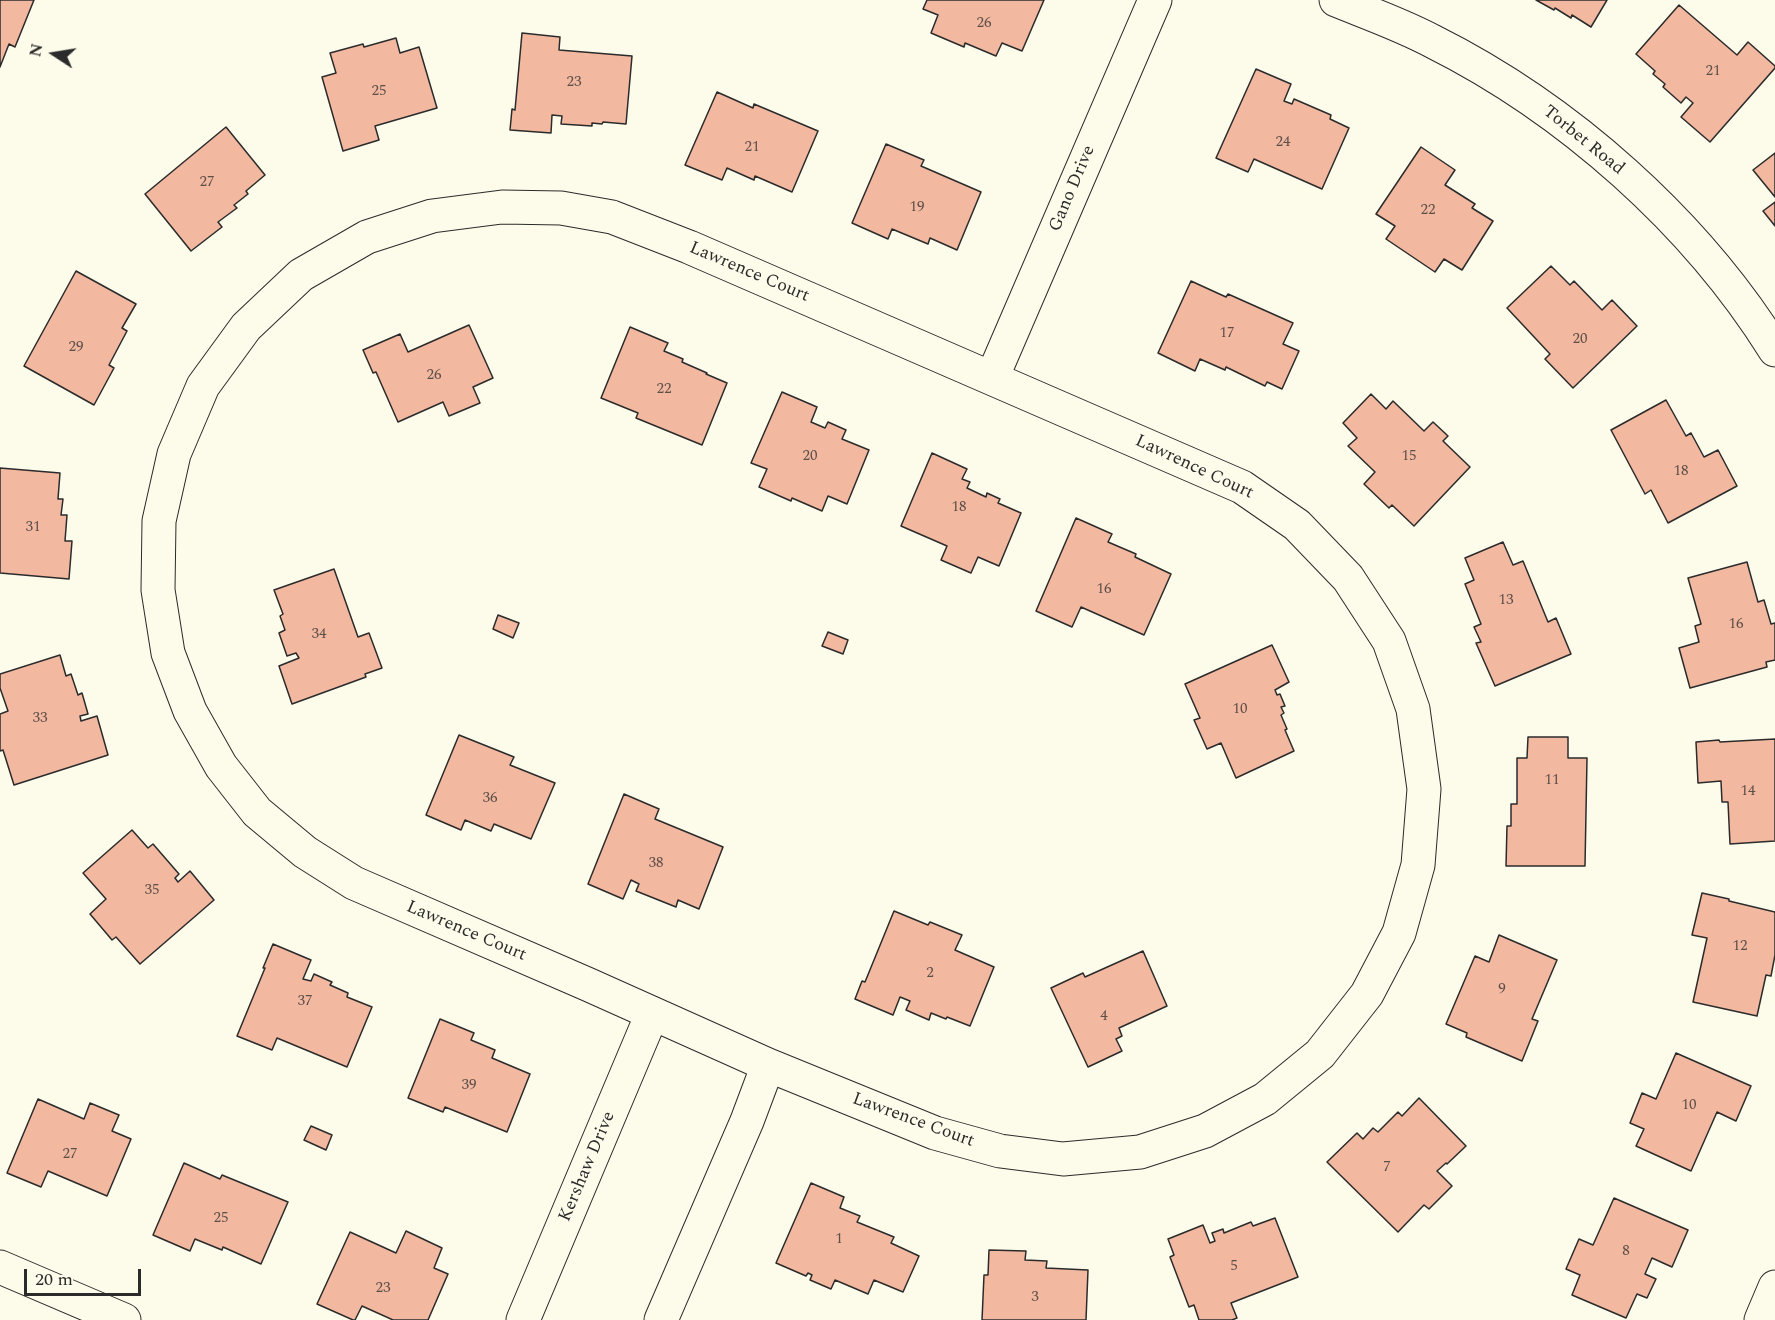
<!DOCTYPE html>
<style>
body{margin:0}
#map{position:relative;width:1775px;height:1320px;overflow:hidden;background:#fdfbea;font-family:Spectral,serif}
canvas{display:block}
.north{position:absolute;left:24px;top:24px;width:60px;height:60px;-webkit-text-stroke:4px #fdfbea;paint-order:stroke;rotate:282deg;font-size:16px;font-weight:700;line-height:24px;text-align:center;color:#2b2b2b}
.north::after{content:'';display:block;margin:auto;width:21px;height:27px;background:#2b2b2b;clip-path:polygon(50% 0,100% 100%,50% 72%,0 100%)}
.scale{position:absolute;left:24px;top:1269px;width:117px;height:27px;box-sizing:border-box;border:3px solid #2b2b2b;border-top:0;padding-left:8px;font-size:18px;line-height:21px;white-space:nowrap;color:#2b2b2b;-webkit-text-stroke:4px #fdfbea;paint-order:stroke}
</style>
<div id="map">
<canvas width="1775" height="1320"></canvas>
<div class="north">N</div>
<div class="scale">20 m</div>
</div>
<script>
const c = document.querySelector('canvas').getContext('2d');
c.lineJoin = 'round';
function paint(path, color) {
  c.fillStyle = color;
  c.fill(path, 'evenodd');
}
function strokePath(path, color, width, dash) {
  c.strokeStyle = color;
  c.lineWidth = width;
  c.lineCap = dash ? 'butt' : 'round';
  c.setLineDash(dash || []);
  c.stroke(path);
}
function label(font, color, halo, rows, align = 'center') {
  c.font = font + ' Spectral,serif';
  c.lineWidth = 4.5;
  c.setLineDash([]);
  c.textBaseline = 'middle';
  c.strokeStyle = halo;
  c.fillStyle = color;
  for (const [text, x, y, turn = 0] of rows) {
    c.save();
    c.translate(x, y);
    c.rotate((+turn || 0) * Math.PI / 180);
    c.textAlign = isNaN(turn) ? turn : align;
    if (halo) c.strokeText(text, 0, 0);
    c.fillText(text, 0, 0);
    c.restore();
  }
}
const building = new Path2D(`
 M0,0H34L15,47L9,44L0,67Z
 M927,0H1044L1022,51L1002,43L996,56L965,43L964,47L931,33L938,15L923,9Z
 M1536,0H1607L1591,27L1572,15L1571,18L1555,8L1554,10Z
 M1679,5L1737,55L1748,42L1775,66V68L1710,142L1681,117L1693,103L1686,97L1681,103L1663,87L1665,84L1653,74L1655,71L1636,54Z
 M522,33L560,37L559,50L632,56L626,124L603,122L602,124L592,123V126L561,124L562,116L552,115L551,133L510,130L512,109L515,110Z
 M396,38L400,53L419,47L437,108L375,126L379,140L343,151L322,77L336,73L330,53L363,44L364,47Z
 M1256,69L1291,84L1284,101L1292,104L1294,99L1331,115L1330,119L1349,128L1322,189L1254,159L1248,172L1216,158Z
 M717,92L753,108L754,104L818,131L792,192L755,176L754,180L727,168L722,180L685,165Z
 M226,127L265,175L246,191L248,194L234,205L237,208L218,222L222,227L191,251L145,194Z
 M886,144L924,160L921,166L981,192L957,250L930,238L928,244L892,229L888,239L852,223Z
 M1421,147L1455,170L1445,185L1475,204L1472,208L1493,221L1462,270L1444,259L1435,272L1386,239L1395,226L1376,214Z
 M1775,153V197L1753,170Z
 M1775,202V226L1763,211Z
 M1551,266L1570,285L1574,281L1602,310L1612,300L1637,326L1573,388L1545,359L1550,354L1507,308Z
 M76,271L136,304L122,328L127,331L109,365L114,368L94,405L24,366Z
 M1191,281L1226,297L1228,294L1293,323L1283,344L1299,351L1282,389L1267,382L1265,386L1226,367L1225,370L1200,359L1195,371L1158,353Z
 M469,325L493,378L473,387L480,403L449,416L443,402L398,422L376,372L373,373L363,350L400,334L408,352Z
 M630,327L668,343L664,351L683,359L682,362L707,373L706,374L727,383L702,445L636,418L638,413L601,398Z
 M782,392L817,407L811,422L825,428L828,422L846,430L842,439L869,450L847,504L828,496L822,511L792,498L791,501L759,487L767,469L751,463Z
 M1371,394L1386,409L1393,401L1424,431L1433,422L1448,436L1443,441L1470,467L1414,526L1392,505L1389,508L1364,484L1375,472L1348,446L1357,438L1343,423Z
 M1666,400L1686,436L1691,433L1704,457L1718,450L1737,486L1668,523L1651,490L1645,494L1611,430Z
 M932,453L967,469L962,479L970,482L967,488L986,497L987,493L1000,499L998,503L1021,513L999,566L978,557L971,573L941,560L947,546L901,526Z
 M0,468L60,473L58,499H63L61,515H67L65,541H72L69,579L0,573Z
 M1076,518L1112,534L1108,542L1136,554L1135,557L1171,574L1144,635L1081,607L1072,627L1036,611Z
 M1503,542L1513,565L1523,561L1548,622L1556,618L1571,654L1495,686L1476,643L1481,642L1474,627L1481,624L1465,584L1474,580L1465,558Z
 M1747,562L1758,602L1764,600L1771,624L1775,623V660L1766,662L1767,667L1690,688L1679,648L1699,642L1695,626L1701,624L1688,578Z
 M334,569L358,637L369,633L382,668L365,674L366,677L292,704L279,666L299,658L296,653L287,656L279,633L285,630L280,616L283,614L274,590Z
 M498,615L519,623L513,638L493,629Z
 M828,632L848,640L843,654L822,646Z
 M1272,645L1289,682L1275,690L1277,695L1280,694L1285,706L1281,707L1284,713L1281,715L1287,729L1285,730L1294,751L1236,778L1221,743L1207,749L1194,720L1200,718L1185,684Z
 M60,655L66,676L71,674L78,695L82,693L88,714L80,716L81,721L97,716L108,755L14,785L3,750L0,751V714L8,711L0,688V674Z
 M459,735L514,757L510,765L555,783L531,839L494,824L491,831L465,820L461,830L426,815Z
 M1528,737H1568V758H1587L1585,866H1506L1507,826H1511V804H1517V758H1527Z
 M1775,739V841L1730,844L1728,802H1722L1721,781L1698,783L1696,742L1719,740L1720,742Z
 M624,794L659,809L655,819L723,847L699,909L678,900L676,907L636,891L639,884L631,880L623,899L588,884Z
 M132,830L148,848L153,844L179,874L175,878L178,882L190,871L214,900L140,964L116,937L112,940L90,914L106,899L83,873Z
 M1702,893L1729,899V901L1775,912V955L1771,976L1766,975L1757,1016L1693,1002L1707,938L1692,935Z
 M894,911L928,925L930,922L962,935L955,950L994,967L970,1026L947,1017L946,1019L931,1013L929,1020L906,1010L910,1001L900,997L893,1015L855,999L862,981L865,982Z
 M1499,935L1557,960L1532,1019L1538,1021L1522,1061L1466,1037L1467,1033L1446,1024L1475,956L1489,962Z
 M273,944L311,960L303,979L311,981L314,974L332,982L330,985L348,993L347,997L372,1007L347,1067L277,1038L272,1050L237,1036L265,968H263Z
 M1143,951L1167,1006L1119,1028L1122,1036L1116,1039L1122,1051L1088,1067L1051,988L1083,973L1085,977Z
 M440,1019L474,1033L471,1040L495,1050L492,1058L530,1074L507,1132L445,1107L443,1112L408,1098Z
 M1676,1053L1751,1086L1736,1121L1717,1112L1691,1171L1636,1146L1644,1129L1630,1123L1642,1093L1656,1099Z
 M1419,1098L1466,1146L1447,1164L1446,1163L1437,1171L1452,1186L1429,1209L1424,1205L1398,1232L1327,1162L1357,1133L1363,1139L1373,1128L1378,1132L1398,1112L1402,1116Z
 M38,1099L84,1119L90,1103L119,1115L112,1131L131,1139L107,1196L48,1171L41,1187L7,1173Z
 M311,1126L332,1135L326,1150L304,1140Z
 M184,1163L220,1179L222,1175L288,1202L261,1264L223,1247L222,1250L195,1239L190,1251L153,1235Z
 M811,1183L844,1197L840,1208L860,1216L857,1222L894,1237L891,1243L919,1256L903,1292L874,1280L868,1294L835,1280L831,1289L810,1280L812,1275L808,1273L806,1276L776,1263Z
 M1614,1198L1688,1230L1672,1267L1652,1258L1645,1274L1656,1279L1647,1298L1637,1294L1626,1318L1572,1295L1580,1275L1566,1269L1579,1239L1593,1245Z
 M1275,1218L1298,1277L1231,1303L1237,1318L1232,1320H1199L1194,1305L1189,1307L1170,1257L1174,1255L1168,1239L1203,1225L1210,1243L1215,1241L1212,1233L1223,1229L1224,1233L1251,1222L1253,1226Z
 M406,1231L442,1248L434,1268L448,1274L428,1320H393L362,1306L355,1320H353L317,1304L350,1232L396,1253Z
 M989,1250L1026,1251L1025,1260L1047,1261L1046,1268L1088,1270L1086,1320H982L984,1275H988Z`);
paint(building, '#f2b8a0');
strokePath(building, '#2b2b2b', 1.5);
const minor = new Path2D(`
 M1336,0C1368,13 1402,25 1432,41C1568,109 1695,222 1775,350
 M502,207L561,208L612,217L689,247L1242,487L1297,525L1348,578L1389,641L1413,709L1424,789L1418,865L1399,933L1367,994L1320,1054L1265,1099L1205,1131L1140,1152L1063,1159L1000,1151L935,1133L768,1065L587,984L354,883L305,852L257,812L221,766L190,711L168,653L158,590L159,521L174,454L203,386L246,327L301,275L367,237L432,216Z
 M992,378L1155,0
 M0,1267L124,1320
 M523,1320L652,1014
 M661,1320L747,1121L768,1065
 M1761,1320L1775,1287`);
strokePath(minor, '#2b2b2b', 35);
strokePath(minor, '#fdfbea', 33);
label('15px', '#5d4e48', null, [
 ["26",984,24],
 ["21",1713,72],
 ["23",574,83],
 ["25",379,92],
 ["24",1283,143],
 ["21",752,148],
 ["27",207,183],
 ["19",917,208],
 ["22",1428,211],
 ["17",1227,334],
 ["20",1580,340],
 ["29",76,348],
 ["26",434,376],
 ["22",664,390],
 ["20",810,457],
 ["15",1409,457],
 ["18",1681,472],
 ["18",959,508],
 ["31",33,528],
 ["16",1104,590],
 ["13",1506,601],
 ["16",1736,625],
 ["34",319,635],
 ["10",1240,710],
 ["33",40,719],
 ["11",1552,781],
 ["14",1748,792],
 ["36",490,799],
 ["38",656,864],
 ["35",152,891],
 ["12",1740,947],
 ["2",930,974],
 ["9",1502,990],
 ["37",305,1002],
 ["4",1104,1017],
 ["39",469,1086],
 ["10",1689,1106],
 ["27",70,1155],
 ["7",1387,1168],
 ["25",221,1219],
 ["1",839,1240],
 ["8",1626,1252],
 ["5",1234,1267],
 ["23",383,1289],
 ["3",1035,1298]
]);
label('18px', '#2b2b2b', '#fdfbea', [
 ["Torbet Road",1583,141,39],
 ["Gano Drive",1073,189,-67],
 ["Lawrence Court",749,273,23],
 ["Lawrence Court",1194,468,25],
 ["Lawrence Court",466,932,23],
 ["Lawrence Court",913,1121,20],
 ["Kershaw Drive",588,1167,-67]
]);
</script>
